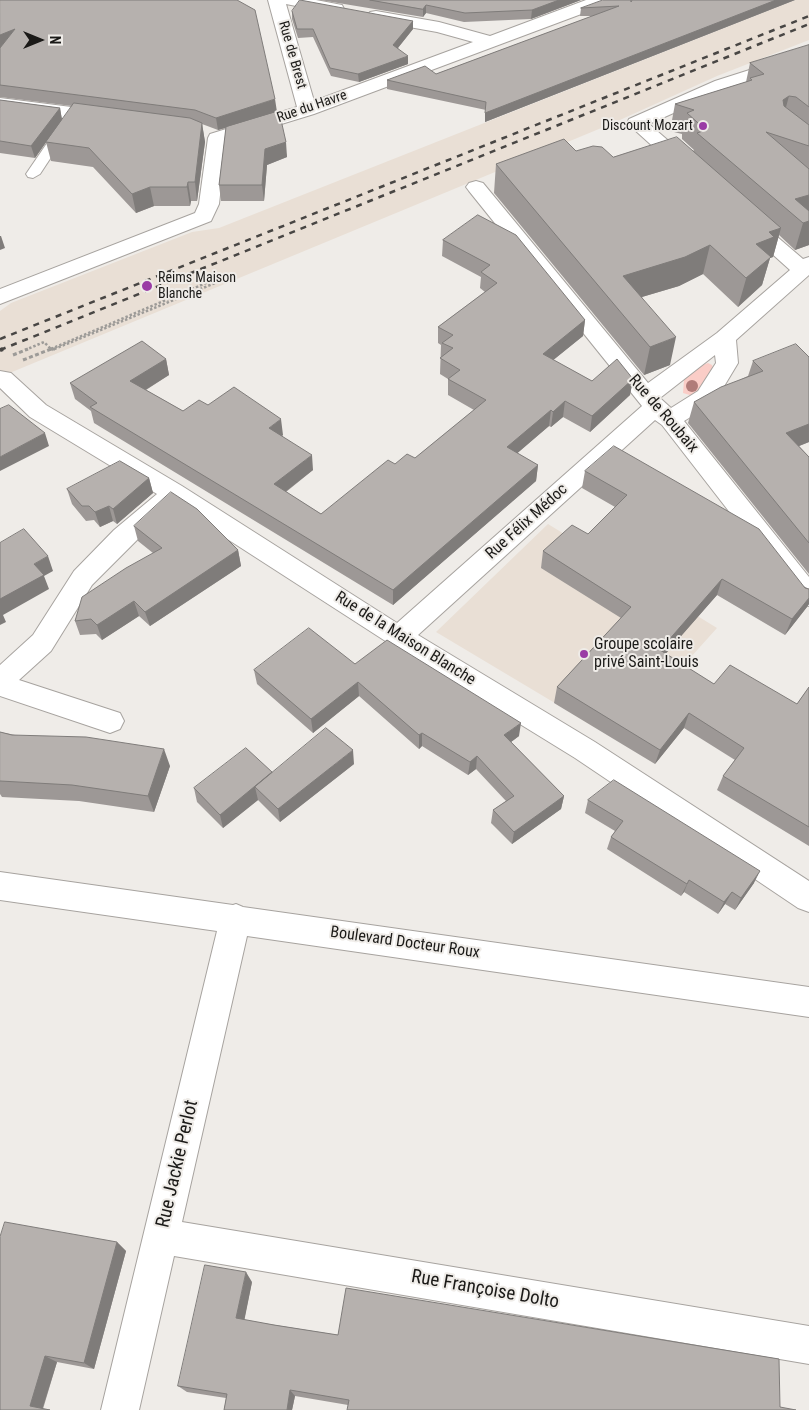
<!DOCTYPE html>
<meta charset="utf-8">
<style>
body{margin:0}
#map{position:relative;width:809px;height:1410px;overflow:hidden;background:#efece8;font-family:"Roboto Condensed",sans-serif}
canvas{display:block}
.north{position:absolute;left:15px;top:15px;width:50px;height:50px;-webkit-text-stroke:4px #efece8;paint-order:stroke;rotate:90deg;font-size:14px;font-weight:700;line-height:20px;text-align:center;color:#1b1a18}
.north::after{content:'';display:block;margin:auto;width:18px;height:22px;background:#1b1a18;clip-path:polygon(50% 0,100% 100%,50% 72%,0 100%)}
</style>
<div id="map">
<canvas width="809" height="1410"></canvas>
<div class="north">N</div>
</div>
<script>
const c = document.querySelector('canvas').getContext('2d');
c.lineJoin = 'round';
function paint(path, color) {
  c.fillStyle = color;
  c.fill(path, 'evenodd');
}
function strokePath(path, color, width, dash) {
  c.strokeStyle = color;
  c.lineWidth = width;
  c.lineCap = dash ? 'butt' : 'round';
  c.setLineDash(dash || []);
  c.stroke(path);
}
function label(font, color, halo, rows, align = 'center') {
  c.font = font + ' "Roboto Condensed",sans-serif';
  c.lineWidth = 4;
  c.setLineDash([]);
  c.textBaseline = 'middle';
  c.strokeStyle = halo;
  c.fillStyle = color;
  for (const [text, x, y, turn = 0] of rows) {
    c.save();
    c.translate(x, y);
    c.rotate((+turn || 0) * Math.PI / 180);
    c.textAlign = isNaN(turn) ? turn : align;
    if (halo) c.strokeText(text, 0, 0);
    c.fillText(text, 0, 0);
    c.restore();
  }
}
paint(new Path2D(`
 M795,0H809V40L717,76L611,124L0,377V311L11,303L192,232L219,228Z
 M548,524L717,628L673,677L595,727L436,632Z`), '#e9dfd5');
paint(new Path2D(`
 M708,363L712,365L713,368L700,393L693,396L683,393L684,380L698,367Z`), '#facdc7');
const service = new Path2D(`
 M63,126L69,130L40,174L33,178L28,177L26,174L58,127Z`);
const minor = new Path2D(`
 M268,0H316L342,5L344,9L342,13L336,14L286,4L314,101L473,42L437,32L370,20L367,16L370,12L376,11L439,22L490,36L586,0H610L608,4L314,114L226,141L219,204L211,221L0,304V289L195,213L199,204L208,138L210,134L297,107Z
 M809,51V62L727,89L649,124L694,163L697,167L694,171L687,173L680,171L627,123L629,119L715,81Z
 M0,98L103,111L110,113L112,117L110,121L103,123L0,110Z
 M476,181L483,183L648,383L717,333L790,270L740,225L737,221L740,217L747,215L754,217L803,259L809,257V275L736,340L738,363L714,403L684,421L809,577V606L800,603L662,425L655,420L418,635L595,742L809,881V912L798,908L575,758L390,644L173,504L92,585L51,651L19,680L120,713L124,721L120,729L110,733L0,696V665L33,635L74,571L114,530L157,494L30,417L0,388V371L11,373L46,405L182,486L397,623L642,406L469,191L466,187L469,183ZM715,355L716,363L698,391L671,408L660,398Z
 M0,872L233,905L236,904L243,907L809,987V1017L247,936L182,1222L809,1326V1364L174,1256L139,1410H101L217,931L0,900Z`);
strokePath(service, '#a7a39f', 2);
strokePath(minor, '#a7a39f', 2);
strokePath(new Path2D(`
 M51,349L213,280L215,283L52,350
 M25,350L44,342L51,349
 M49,350L51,349`), '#9d9b98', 2.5, [2.5, 2]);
strokePath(new Path2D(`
 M51,349H55
 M13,355L28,349
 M23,360L51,349`), '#9d9b98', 3, [4, 2.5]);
paint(service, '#fff');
paint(minor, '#fff');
strokePath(new Path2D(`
 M0,339L809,16
 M0,350L809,24`), '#484644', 2.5, [6, 6]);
strokePath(new Path2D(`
 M0,350L3,349`), '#484644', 4, [8, 8]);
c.fillStyle = '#b07c79';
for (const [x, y] of [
 [692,386]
]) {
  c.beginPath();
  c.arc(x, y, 6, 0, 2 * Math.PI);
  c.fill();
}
paint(new Path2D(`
 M0,0L276,111L287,157L267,165L264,201H221L219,185L226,128L218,130L202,124L205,142L197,201H191L190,206H154L136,213L93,167L51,161L46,142L35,158L0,153V100L60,108L62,120L72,106L0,97Z
 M320,0H581L531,19L464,22L426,13L423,17Z
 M632,0H795L485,122L486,110L387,89V80L436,74L593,16H580L581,8L631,2Z
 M292,11L413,21V29L398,48L408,64L359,82L331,76L313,37L298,38L292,19Z
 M809,45V245L795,250L779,235L773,257L770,258L762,285L738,307L703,274L679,286L642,297L670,365L644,375L494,193L496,164L576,151L613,157L693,151L694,150L682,139V134L670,131L675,104L746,82L750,63Z
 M478,215L585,320L583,336L553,360L592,381L633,379L630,395L590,432L563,417L551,427L549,426L517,453L538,465L536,481L393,605L94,423L91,411L75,399L70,383L166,359L169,375L146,390L183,411L208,405L283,435L282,436L313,470L286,492L321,514L395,464L415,458L474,410L448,395V379L440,374L441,345L438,343V327L485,292L480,288L481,277L442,256L443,240Z
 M809,357V442L799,446L809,457V574L688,423L694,402L748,376L753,361Z
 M585,471L809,589V604L807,607L785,635L717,595L665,654L714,684L797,704L809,687V846L717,790L723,776L735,760L684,728L655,764L554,703L557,687L621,618L541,568L543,551L588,534L615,507L582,488Z
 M149,478L153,493L117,524L113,521L100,527L94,520L86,521L72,504L67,489Z
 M134,526L238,550L241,566L150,626L139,616L102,640L96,634L80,635L75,621L153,553L138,541Z
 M355,664L519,736L511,742L564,796L561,809L512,844L491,823L493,810L506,801L476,769L468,775L422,746L419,749L359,696L313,733L257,684L254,670Z
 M0,732L170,766L154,812L79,801L2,797L0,794Z
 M354,764L280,822L258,800L223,828L197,802L194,788L272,772Z
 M588,800L754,883L735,910L725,904L718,914L684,892L681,896L607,849L611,837L615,831L585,813Z
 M117,1242L126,1251L94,1369L57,1362L43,1409L0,1410Z
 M252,1282L244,1320L338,1335L779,1359L348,1405L295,1396L292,1410H224L226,1398L187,1392L178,1386Z`), '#9d9896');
paint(new Path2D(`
 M559,0H581L531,19L532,10Z
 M776,0H795L485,122V113Z
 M426,5V13L423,17V9Z
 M413,21V29L393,54V45Z
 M15,29L0,48V35Z
 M408,56V64L359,82L358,74Z
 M789,96L782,122L783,100Z
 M275,99L277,112L218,130L216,118Z
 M60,108L62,120L35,158L31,146Z
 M202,123L205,142L197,201L195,182Z
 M286,142L287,157L267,165L264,201L262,185L265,149Z
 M188,182L191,201L190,206L187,187Z
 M150,187L154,206L136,213L132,194Z
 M809,195V218L795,199Z
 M809,221V245L795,250L803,223Z
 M781,228L773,257L770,258L762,285L738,307L756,244L769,232Z
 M0,236H1L5,248L0,250Z
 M710,245L703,274L679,286L618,304L623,276Z
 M585,320L583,336L541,370L543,354Z
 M676,337L670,365L644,375L650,347Z
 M166,359L169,375L134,397L130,381Z
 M633,379L630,395L590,432L592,416Z
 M565,401L563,417L551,427L553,412Z
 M551,410L549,426L506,463L507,447Z
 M281,419L283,435L271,444L269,428Z
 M809,424V442L779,454L786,433Z
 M45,433L49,446L0,471V457Z
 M312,455L313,470L276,499L274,484Z
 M538,465L536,481L393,605V590Z
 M149,478L153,493L117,524L113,509Z
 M109,506L113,521L100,527L95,512Z
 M238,550L241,566L150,626L145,612Z
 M48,556L53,571L44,576L49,589L3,615L6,622L0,625V599L34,564Z
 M722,579L717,595L655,666L660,650Z
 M809,598V604L807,607L785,635L792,619Z
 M134,601L139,616L102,640L97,625Z
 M358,682L359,696L313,733L311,719Z
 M689,713L684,728L655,764L660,750Z
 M521,723L519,736L503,748L504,735Z
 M422,733V746L419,749V735Z
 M164,749L170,766L154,812L148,796Z
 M353,750L354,764L280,822L278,809Z
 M477,756L476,769L468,775L470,762Z
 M272,772L255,787L258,800L223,828L220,815Z
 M564,796L561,809L512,844L514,832Z
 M760,871L754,883L735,910L741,898Z
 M689,880L684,892L681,896Z
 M732,892L725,904L718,914L724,902Z
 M117,1242L126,1251L94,1369L84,1363Z
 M246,1272L252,1282L243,1327L236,1318Z
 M45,1356L57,1362L42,1410L30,1406Z
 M290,1390L295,1396L292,1410H287Z`), '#7f7c7a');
const building = new Path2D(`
 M0,0H237L255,10L275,99L216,118L195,110L0,85V48L15,29L0,35Z
 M300,0L413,21L393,45L408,56L358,74L330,68L313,29H297L292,11Z
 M370,0H559L532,10L465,13L426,5L423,9Z
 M603,0H631V2L632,0H776L485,113L486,102L387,80L425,66L436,74L619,6L581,8Z
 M809,45V107L796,97L789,96L783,100L784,106L809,125V146L766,132L809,169V195L795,199L809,211V221L803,223L697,133L706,130L687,113L694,110L675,104L752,80L750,78L764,74L750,63Z
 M0,100L60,108L31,146L0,141Z
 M74,103L190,118L202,123L195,182H188L187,187H150L132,194L89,148L46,142Z
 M279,111L286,142L265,149L262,185H219L226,127Z
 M677,137L781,228L769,232L774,237L756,244L771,257L746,278L710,245L685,257L623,276L676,337L650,347L496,164L564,139L576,151L593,146L602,147L613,157Z
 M478,215L516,235L585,320L543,354L592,381L617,359L633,379L592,416L565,401L553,412L551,410L507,447L538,465L393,590L90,407L97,403L70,383L142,341L166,359L130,381L183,411L199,400L208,405L234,387L281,419L269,428L312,455L274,484L321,514L388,460L395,464L407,454L415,458L486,400L448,379L460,370L440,358L453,348L442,343L453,335L438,327L497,283L481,272L490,265L443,240Z
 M796,344L809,357V424L786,433L809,457V543L694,402L721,387L763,371L753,361Z
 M9,405L45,433L0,457V409Z
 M614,446L759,529L805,588L809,589V598L792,619L722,579L660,650L714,684L730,665L797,704L809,687V827L723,776L744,748L689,713L660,750L557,687L631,607L543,551L572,525L588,534L627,495L585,471Z
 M120,461L149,478L113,509L109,506L95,512L89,506H82L67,489Z
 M171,492L197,509L238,550L145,612L134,601L97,625L91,619L75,621L82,597L126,568L162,548L134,526Z
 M24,529L48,556L34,564L44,575L0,599V543Z
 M309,628L355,664L387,640L521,723L504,735L564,796L514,832L493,810L514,796L477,756L470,762L422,733L419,735L358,682L311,719L254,670Z
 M326,728L353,750L278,809L255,787Z
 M0,732L12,735L86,737L164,749L148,796L72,785L0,781Z
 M246,748L272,772L220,815L194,788Z
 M614,780L760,871L741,898L732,892L724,902L689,880L687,884L611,837L623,821L588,800Z
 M5,1222L117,1242L84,1363L45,1356L30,1406L50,1410H0V1237Z
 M205,1265L246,1272L236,1318L274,1325L338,1335L346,1288L779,1359L780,1407L796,1410H347L349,1400L290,1390L287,1410H224L227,1394L178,1386Z`);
paint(building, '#b6b1ae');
strokePath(building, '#7f7c7a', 1);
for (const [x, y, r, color] of [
 [703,126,5,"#9a3ca5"],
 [147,286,6,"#9a3ca5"],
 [584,654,5,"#9a3ca5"]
]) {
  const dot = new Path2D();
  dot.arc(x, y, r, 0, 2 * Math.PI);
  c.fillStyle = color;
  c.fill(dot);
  strokePath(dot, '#efece8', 2);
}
label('14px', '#1b1a18', '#efece8', [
 ["Rue de Brest",292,55,74],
 ["Rue du Havre",312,107,-19]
]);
label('14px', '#1b1a18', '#efece8', [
 ["Discount Mozart",693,126],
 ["Reims Maison",158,278,"left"],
 ["Blanche",158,294,"left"]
], 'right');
label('16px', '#1b1a18', '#efece8', [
 ["Rue de Roubaix",663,414,49],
 ["Rue Félix Médoc",527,522,-42],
 ["Rue de la Maison Blanche",405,639,32],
 ["Boulevard Docteur Roux",405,943,8]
]);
label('16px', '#1b1a18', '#efece8', [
 ["Groupe scolaire",594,645],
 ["privé Saint-Louis",594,663]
], 'left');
label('19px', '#1b1a18', '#efece8', [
 ["Rue Jackie Perlot",178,1164,-77],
 ["Rue Françoise Dolto",485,1290,10]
]);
</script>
